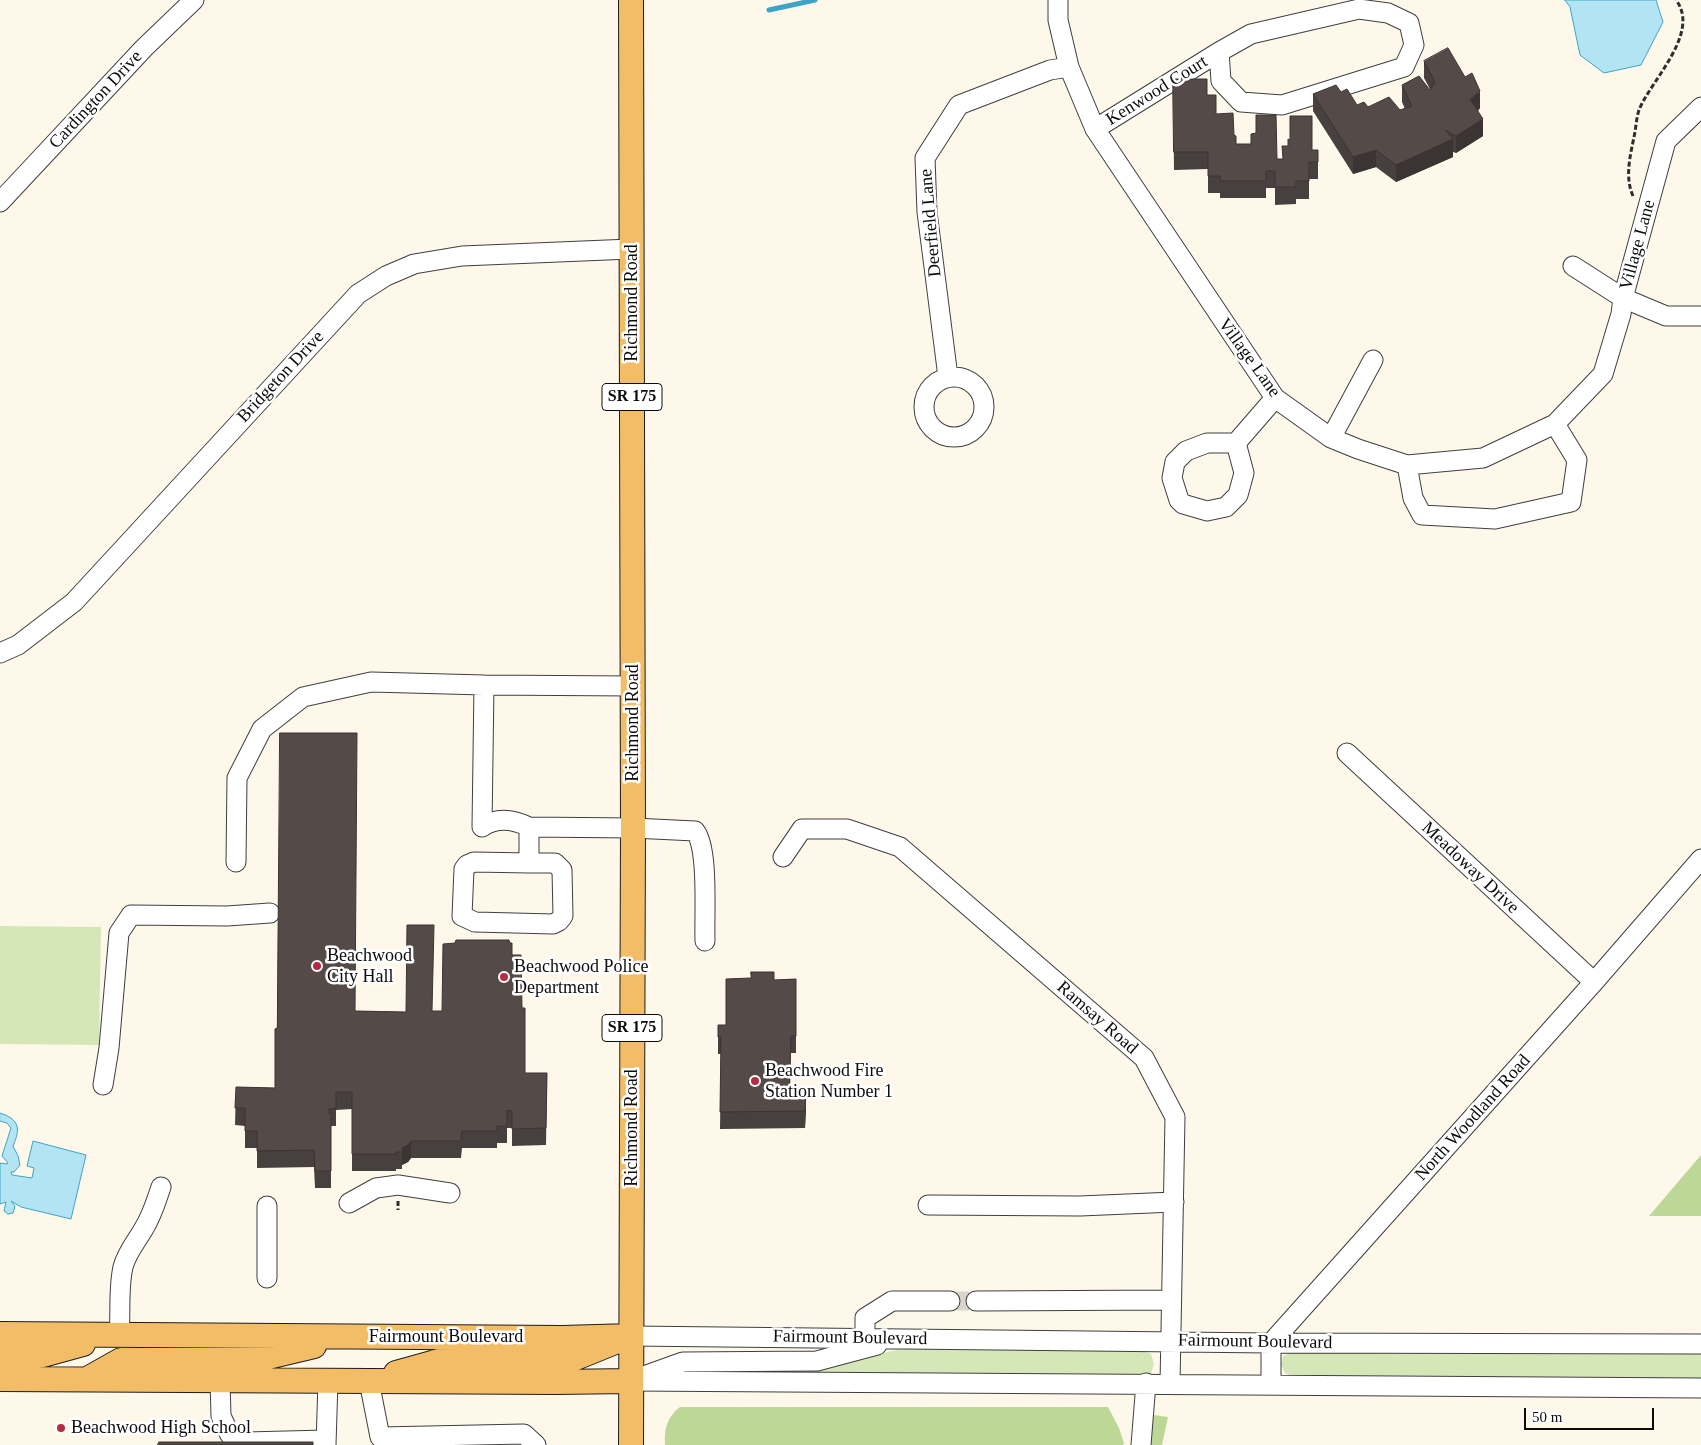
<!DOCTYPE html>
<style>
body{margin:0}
#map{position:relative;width:1701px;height:1445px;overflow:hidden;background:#fef8eb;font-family:"Times New Roman",serif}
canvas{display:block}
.scale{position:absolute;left:1524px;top:1408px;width:130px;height:22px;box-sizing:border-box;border:2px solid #0c0c0c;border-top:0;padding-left:6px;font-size:15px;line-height:18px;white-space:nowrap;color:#0c0c0c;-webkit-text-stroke:4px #fff;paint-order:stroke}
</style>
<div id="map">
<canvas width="1701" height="1445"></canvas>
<div class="scale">50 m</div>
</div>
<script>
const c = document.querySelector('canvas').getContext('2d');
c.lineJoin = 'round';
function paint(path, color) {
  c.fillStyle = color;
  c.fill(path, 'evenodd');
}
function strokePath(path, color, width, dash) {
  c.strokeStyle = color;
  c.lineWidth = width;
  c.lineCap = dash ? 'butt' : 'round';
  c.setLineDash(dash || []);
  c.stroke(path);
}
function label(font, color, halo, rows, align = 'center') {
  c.font = font + ' "Times New Roman",serif';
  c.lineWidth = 5;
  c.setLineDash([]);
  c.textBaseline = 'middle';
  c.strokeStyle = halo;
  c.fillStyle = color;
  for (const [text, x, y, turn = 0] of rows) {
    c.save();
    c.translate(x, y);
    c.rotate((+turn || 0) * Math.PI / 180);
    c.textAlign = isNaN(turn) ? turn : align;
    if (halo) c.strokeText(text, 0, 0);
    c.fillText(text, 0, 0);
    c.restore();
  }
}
paint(new Path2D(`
 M0,926L101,927L99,1045L0,1044Z
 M900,1349L1141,1350L1151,1354L1154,1364L1151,1374L1142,1377L684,1376L682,1368H819Z
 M1293,1351L1701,1352V1379L1293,1377L1285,1373L1281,1365L1283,1356Z`), '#d6e7b7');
paint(new Path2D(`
 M1701,1155V1216H1649Z
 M680,1407H1108L1119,1428L1124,1443L1123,1445H665C664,1429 667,1417 680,1407Z
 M1154,1415L1168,1417L1162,1445H1144L1150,1417Z`), '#bdd797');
const water = new Path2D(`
 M1565,0H1656L1663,22L1641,65L1604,73L1580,55L1570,7Z
 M0,1113C19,1119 21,1128 13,1146L18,1156L20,1165L14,1172H11L12,1175L32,1178L34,1168L27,1166L33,1141L86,1155L71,1219L21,1207L11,1201L15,1206L13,1213L8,1214L4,1211L6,1202L0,1204V1163L7,1164L8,1163L2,1156L11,1128L7,1123L0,1121Z`);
paint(water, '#b2e4f3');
strokePath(water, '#3da3c7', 1);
strokePath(new Path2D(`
 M769,10L815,0`), '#3da3c7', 5);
strokePath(new Path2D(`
 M950,1301H976`), '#dad5ca', 19, [19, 9]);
const minor = new Path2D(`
 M1058,0V20L1069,67L1095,129L1275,398L1331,438L1358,449L1407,465L1483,458L1555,424L1603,374L1621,314L1623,298L1666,141L1701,107
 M1359,9L1388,13L1409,23L1414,45L1404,67L1282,105L1241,102L1221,81L1219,52L1251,34Z
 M1095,129L1219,52
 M0,202L144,48L194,0
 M1573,266L1623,298L1666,316H1701
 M948,377L927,212L925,158L959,105L1050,70L1069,67
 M924 407a30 30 0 1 1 60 0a30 30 0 1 1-60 0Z
 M1331,438L1373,360
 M1207,443H1236L1244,473L1238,495L1226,507L1207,511L1183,504L1179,500L1172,478L1175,462L1186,451Z
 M1236,443L1275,398
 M1407,465L1413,498L1422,515L1495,519L1571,502L1577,460L1555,424
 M0,653L18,645L74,602L358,294L386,276L414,264L462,256L631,249
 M1347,753L1594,982
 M482,827L484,685L633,686
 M482,827C497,817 513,819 529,827
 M783,857L802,829H847L900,847L1144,1058L1175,1117L1170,1384
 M236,862L237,778L262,729L303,697L371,682L484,685
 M529,863H555L562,870L563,916L559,921L553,924L475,922L462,916L464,869L467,865L474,862L529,863V827L633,828L695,831C709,848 704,916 705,941
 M103,1085L109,1048L119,933L131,915L227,916L270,913
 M349,1203L376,1188L398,1185L450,1193
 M928,1205L1080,1206L1174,1202
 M267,1278V1206
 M976,1301L1171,1300
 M119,1336C121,1313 118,1289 123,1267C127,1252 136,1242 143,1230C152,1216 156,1202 161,1187
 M631,1336L1271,1343L1701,1344
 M865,1338V1318L892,1301H950
 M644,1376L683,1362L817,1361L877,1345
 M220,1380L221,1416L230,1435L246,1442L326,1440
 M369,1381L380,1437L524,1434L536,1445
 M631,1381L1701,1388
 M1271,1385V1343L1594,982L1701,859
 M326,1445L328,1381
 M1141,1445L1146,1383`);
const major = new Path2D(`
 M0,1334L562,1338L631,1336
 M0,1357L43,1355L83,1344
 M396,1373L439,1361H568L615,1342
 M89,1378L121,1360H255L314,1346
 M0,1379L555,1382L631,1381
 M631,1445L633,828L631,0`);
strokePath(minor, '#3f3f3f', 21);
strokePath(major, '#1d1d1d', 26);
strokePath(new Path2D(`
 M1633,196C1624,176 1631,153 1635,132C1636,125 1637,116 1639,110C1651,80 1701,33 1676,0
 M398,1201V1210`), '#2e2e2e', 3, [5, 2.5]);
strokePath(minor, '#fff', 19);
strokePath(major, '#f3bd67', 24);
paint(new Path2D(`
 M1424,61L1480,108L1478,111L1483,136L1456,153L1453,152V157L1396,182L1376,167L1353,174L1313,111V94L1341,92L1357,105L1400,110L1405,109L1402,102V85L1430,89L1424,78Z
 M1173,79L1207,95L1216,114L1234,135L1236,144L1277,159H1282L1312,150H1318V179H1309V199H1296V204L1275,205V188H1266V198H1220V193H1208V169L1174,170Z
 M512,955L522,1008L525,1073H547L546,1145L512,1146V1128H507V1143H497V1148H462L461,1158H411L408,1162L402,1165V1169H396V1171H352V1109L336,1110V1126H331V1188H315L314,1167L257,1168V1148H245V1126L235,1125L236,1087L275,1088L355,1011L406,1012L442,1011Z
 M796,979V1053H791L790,1091L806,1108L805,1128L720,1129L721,1054H718V1037L726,1025L774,980Z`), '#48403f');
paint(new Path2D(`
 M1480,91V108L1470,116V99Z
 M1483,119V136L1456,153V136Z
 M1453,139V157L1396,182V165Z
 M1376,150V167L1353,174V157Z
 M806,1091V1108L805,1128V1111Z
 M411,1141V1158L408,1162L402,1165V1148Z`), '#3b3433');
const building = new Path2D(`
 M1448,48L1465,77L1472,73L1480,91L1470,99L1483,119L1456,136L1445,130L1453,139L1396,165L1376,150L1353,157L1313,94L1336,85L1341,92L1347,89L1357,105L1364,102L1368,107L1389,97L1400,110L1412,106L1402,85L1419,76L1430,90L1435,82L1424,61Z
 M1173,79H1207V95H1216V114L1233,113L1234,135L1236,136V144H1251V134L1256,133V115H1276L1277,159H1283L1282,146H1288V139L1290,140V116H1312V150H1318V162H1309V181H1296V187H1275V171H1266V181H1220V176H1208V152H1174Z
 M280,733H357L355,1011L406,1012L407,925H434L432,1011H442L443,944L455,943L456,940H509L510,943H512V955H521L522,1008H525V1073H547L546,1128L512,1129V1111L507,1110V1126H497V1131H462L461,1141H411L408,1145L402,1148V1152H396V1154H352V1092H336V1108L329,1109V1113H331V1171H315L314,1150L257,1151V1131H245V1108H235L236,1087L275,1088V1029L277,1028Z
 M751,972H774V980L796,979V1036H791L789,1091H806L805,1111L720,1112L721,1037H718V1025H726V979L751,978Z
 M159,1442H313V1445H158Z`);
paint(building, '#544b49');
strokePath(building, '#3b3433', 1);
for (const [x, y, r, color] of [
 [317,966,5,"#b52a45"],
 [504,977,5,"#b52a45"],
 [755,1081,5,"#b52a45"],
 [61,1428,5,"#b52a45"]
]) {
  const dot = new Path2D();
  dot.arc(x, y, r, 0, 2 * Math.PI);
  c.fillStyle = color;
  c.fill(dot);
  strokePath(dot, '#fff', 2);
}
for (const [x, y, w] of [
 [632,397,60],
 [632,1028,60]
]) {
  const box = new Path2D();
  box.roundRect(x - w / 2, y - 13.5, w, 27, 4);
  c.fillStyle = '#fff';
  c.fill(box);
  strokePath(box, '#0c0c0c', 1);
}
label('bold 16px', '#0c0c0c', null, [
 ["SR 175",632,397],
 ["SR 175",632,1028]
]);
label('18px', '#0c0c0c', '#fff', [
 ["Kenwood Court",1157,91,-32],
 ["Cardington Drive",96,100,-47],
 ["Deerfield Lane",931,223,-95],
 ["Village Lane",1638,245,-75],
 ["Richmond Road",632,303,-90],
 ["Village Lane",1249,358,54],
 ["Bridgeton Drive",281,377,-47],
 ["Richmond Road",633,723,-90],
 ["Meadoway Drive",1470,868,43],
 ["Ramsay Road",1097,1018,41],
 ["North Woodland Road",1473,1118,-48],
 ["Richmond Road",632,1128,-90],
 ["Fairmount Boulevard",446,1337],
 ["Fairmount Boulevard",850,1338,1],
 ["Fairmount Boulevard",1255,1342,1]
]);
label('18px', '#0c0c0c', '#fff', [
 ["Beachwood",327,956],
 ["City Hall",327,977],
 ["Beachwood Police",514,967],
 ["Department",514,988],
 ["Beachwood Fire",765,1071],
 ["Station Number 1",765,1092],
 ["Beachwood High School",71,1428]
], 'left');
</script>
